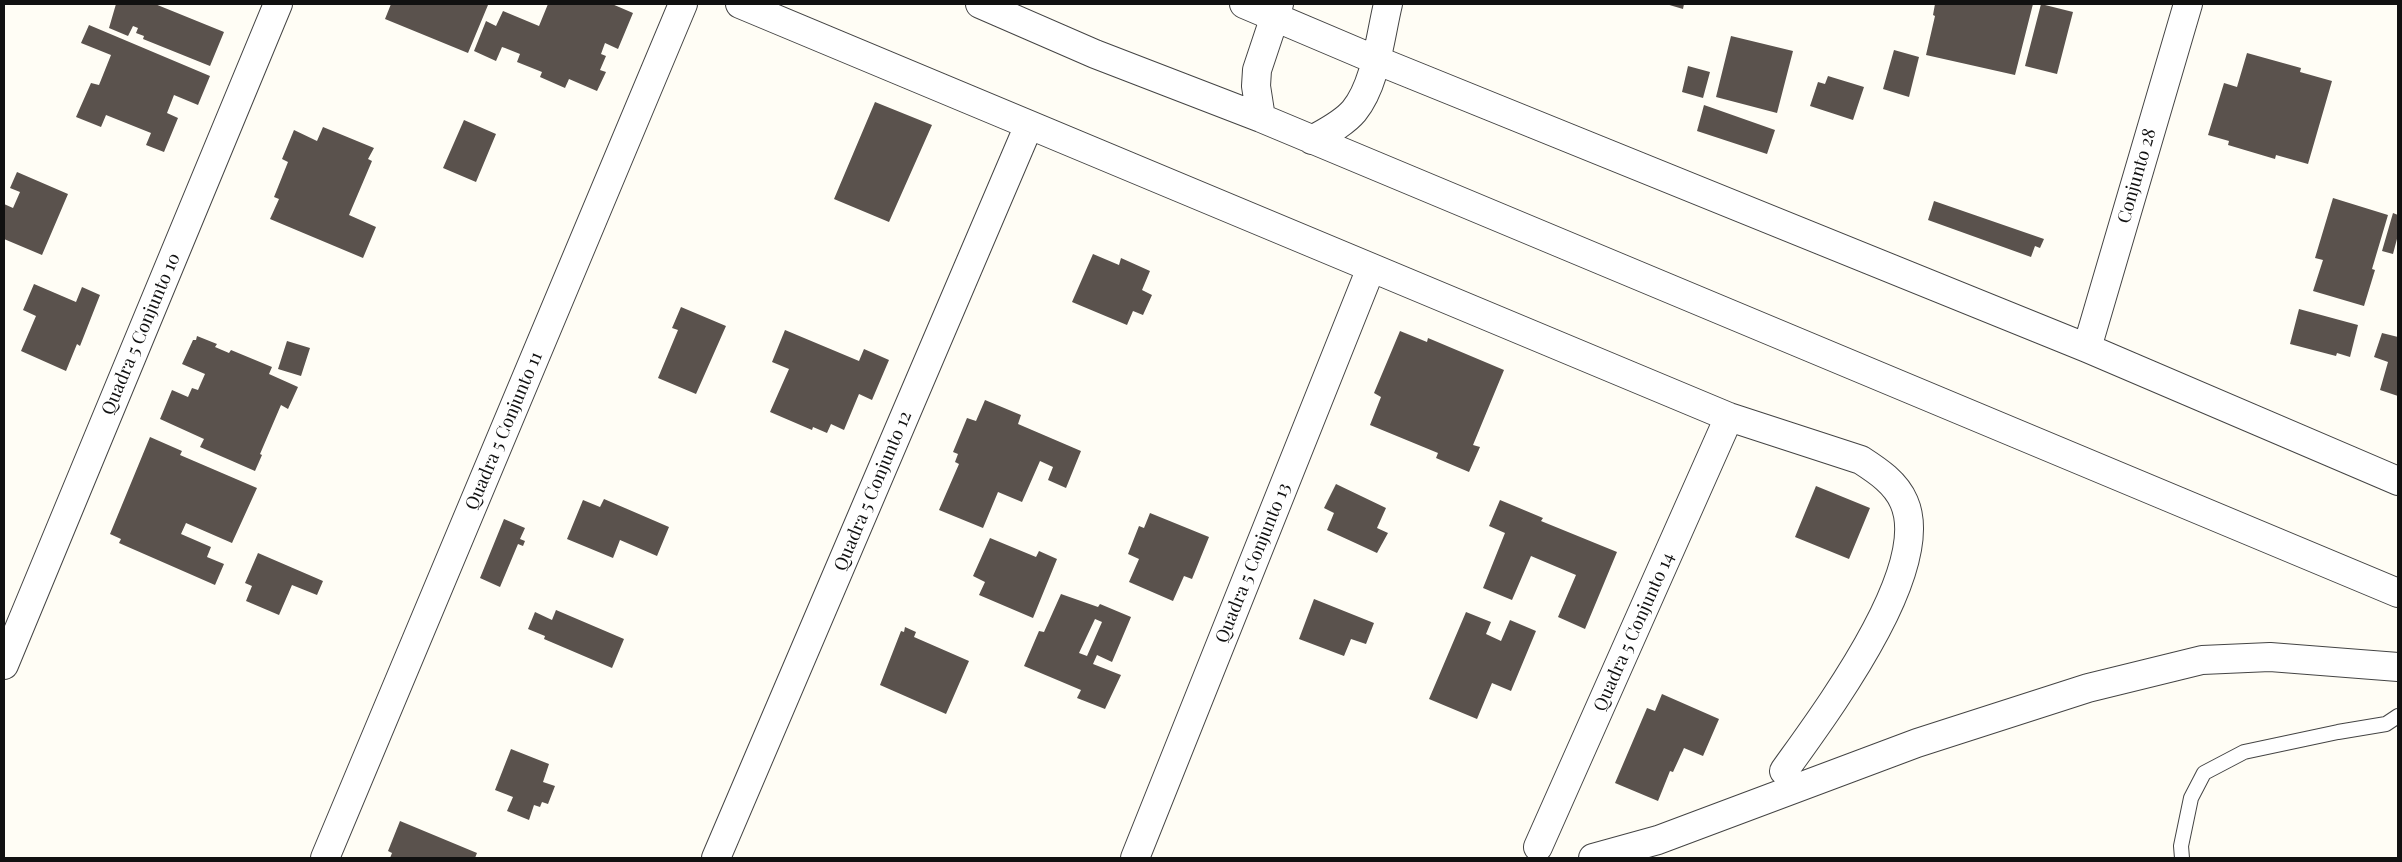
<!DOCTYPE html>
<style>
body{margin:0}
#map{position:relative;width:2402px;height:862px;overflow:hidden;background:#fffdf5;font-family:"Playfair Display",serif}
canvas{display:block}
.frame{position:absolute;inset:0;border:5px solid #111;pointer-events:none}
</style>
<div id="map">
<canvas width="2402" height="862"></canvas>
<div class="frame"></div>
</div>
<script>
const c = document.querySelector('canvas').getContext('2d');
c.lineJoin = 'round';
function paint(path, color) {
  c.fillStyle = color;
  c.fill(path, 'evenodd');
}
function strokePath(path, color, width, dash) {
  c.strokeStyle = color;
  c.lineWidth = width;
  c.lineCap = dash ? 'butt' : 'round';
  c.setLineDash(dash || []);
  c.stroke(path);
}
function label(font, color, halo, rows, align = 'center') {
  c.font = font + ' "Playfair Display",serif';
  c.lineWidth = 5;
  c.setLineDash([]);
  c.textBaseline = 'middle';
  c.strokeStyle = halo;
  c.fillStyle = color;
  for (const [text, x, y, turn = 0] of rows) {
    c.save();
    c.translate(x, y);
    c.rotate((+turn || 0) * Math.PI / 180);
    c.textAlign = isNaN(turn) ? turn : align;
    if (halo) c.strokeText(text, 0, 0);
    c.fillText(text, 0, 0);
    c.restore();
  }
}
paint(new Path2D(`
 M116,4H155L224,32L210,66L143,39L144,36L136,33L138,28L133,26L128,36L109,28Z
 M391,4H484L488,5L468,53L385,19Z
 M548,4H612L633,13L618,49L605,43L601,54L606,56L600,70L606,72L597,91L569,79L565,88L540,77L542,72L517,62L520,54L505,48L502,47L496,61L474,51L486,21L496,26L503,11L539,26Z
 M1666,4H1684L1683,9Z
 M1935,4H2033L2015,75L1926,55L1935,16L1933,15Z
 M2041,4L2073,12L2057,74L2025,66Z
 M89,25L210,76L198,105L174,95L167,113L178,118L164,152L146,145L151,133L106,115L101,127L76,117L91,83L99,85L111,55L81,43Z
 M1731,36L1793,51L1777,113L1716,97Z
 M1894,50L1919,57L1909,97L1883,89Z
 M2247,53L2301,68L2300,72L2332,81L2308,164L2276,155L2275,159L2228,145L2229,141L2208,135L2224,83L2237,87Z
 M1688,66L1710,72L1703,98L1682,92Z
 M1828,76L1864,87L1853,120L1810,106L1818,82L1825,84Z
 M875,102L932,125L889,222L834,199Z
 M1704,105L1775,130L1767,154L1697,131Z
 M464,120L496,134L476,182L443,168Z
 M323,127L374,148L368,159L372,161L349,215L376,227L363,258L270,219L279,199L274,197L288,162L282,159L294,130L317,141Z
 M17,172L68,194L42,255L4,239V204L13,208L20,192L10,188Z
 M2333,198L2388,215L2372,269L2375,270L2364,306L2313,291L2323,260L2315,258Z
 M1934,201L2044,239L2040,248L2035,246L2031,257L1928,220Z
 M2393,213L2398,215V235L2393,254L2382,251Z
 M1093,254L1119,265L1121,258L1150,271L1142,290L1152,295L1143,315L1133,311L1127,325L1072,302Z
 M34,284L76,302L82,287L100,295L80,346L77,344L66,371L21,351L36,316L23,310Z
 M681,307L726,326L696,394L658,378L678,330L672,328Z
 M2299,309L2358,325L2350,357L2337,353L2336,356L2290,344Z
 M785,330L859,361L864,349L889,360L872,400L859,394L844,430L831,424L827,433L813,427L812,430L770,412L789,369L772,362Z
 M1400,331L1427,342L1428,338L1504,370L1473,445L1480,447L1469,472L1436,458L1438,453L1370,425L1381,397L1374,393Z
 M2382,333L2398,337V396L2380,390L2388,362L2374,357Z
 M197,336L217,344L215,347L229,353L231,350L272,367L269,374L298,387L288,409L281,405L260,454L262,455L255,471L200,447L204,439L160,419L172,390L188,397L192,388L198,390L205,374L182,364L193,340H196Z
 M287,341L310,348L301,376L278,369Z
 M985,400L1021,415L1018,424L1081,451L1066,488L1048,480L1053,467L1040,461L1022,502L998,492L983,528L939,510L959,464L955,462L958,454L953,452L967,418L976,421Z
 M150,437L182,451L180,455L257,488L232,543L186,523L181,534L211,547L207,557L224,564L215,585L119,543L121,539L110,534Z
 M1336,484L1386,508L1377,528L1388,533L1377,553L1327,530L1334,513L1324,508Z
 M1816,486L1870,508L1849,559L1795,537Z
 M604,499L669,527L657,556L620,540L613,558L567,539L583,500L600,507Z
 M1500,500L1543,518L1541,521L1617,552L1585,629L1558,617L1576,575L1531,556L1512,600L1483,588L1505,533L1489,526Z
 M1150,513L1209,537L1192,579L1184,576L1173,601L1129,582L1139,559L1128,554L1139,526L1144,528Z
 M504,519L525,528L520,539L525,541L523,546L518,544L500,587L480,578Z
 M990,538L1036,557L1039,551L1057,559L1033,618L979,595L985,582L973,576Z
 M258,553L323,581L317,595L292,585L279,615L246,601L252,586L245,583Z
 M1061,594L1098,607L1100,604L1131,617L1112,662L1097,655L1093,664L1121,675L1105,709L1077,698L1081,690L1024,666L1039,631L1044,632ZM1095,619L1102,622L1087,656L1079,653Z
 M1314,599L1374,623L1366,644L1351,639L1344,656L1299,639Z
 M556,610L624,639L612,668L544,639L545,636L528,629L535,612L552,620Z
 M1466,612L1491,622L1486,634L1501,641L1510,620L1536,631L1511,691L1492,683L1477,719L1429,699Z
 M905,627L916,632L914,637L969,661L946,714L880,685L901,631L904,632Z
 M1662,694L1719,719L1703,756L1684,748L1673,772L1670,771L1658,801L1615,783L1647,708L1655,711Z
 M511,749L549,764L543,782L555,786L548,804L542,802L540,807L534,805L529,820L507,811L513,797L495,790Z
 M400,821L477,853L475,858H390L392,853L388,851Z`), '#5a524d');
const service = new Path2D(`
 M2182,858L2181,846L2191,798L2204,773L2244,752L2338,732L2386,724L2398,716`);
const minor = new Path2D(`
 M740,4L1729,417L1861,460C1878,471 1896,483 1904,502C1934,570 1823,716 1784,771
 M980,4L1095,54L1261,118L2398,593
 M1244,4L1376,60L2087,348L2398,481
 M1261,118L1256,86L1257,70L1279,4
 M1312,140C1326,132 1343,124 1354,111C1376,84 1380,37 1388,4
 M2087,348L2188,4
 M4,665L278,4
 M1538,847L1729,417
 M325,858L683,4
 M716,858L1029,125
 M1135,858L1371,268
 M1593,858L1658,840L1917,743L2088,688L2202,660L2270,657L2398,667`);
strokePath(service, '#444', 16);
strokePath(minor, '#444', 30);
strokePath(service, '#fff', 14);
strokePath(minor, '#fff', 28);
label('18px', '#111', '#fff', [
 ["Conjunto 28",2137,176,-74],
 ["Quadra 5 Conjunto 10",141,334,-67],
 ["Quadra 5 Conjunto 11",504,431,-67],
 ["Quadra 5 Conjunto 12",873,491,-67],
 ["Quadra 5 Conjunto 13",1253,563,-68],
 ["Quadra 5 Conjunto 14",1634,632,-66]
]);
</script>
